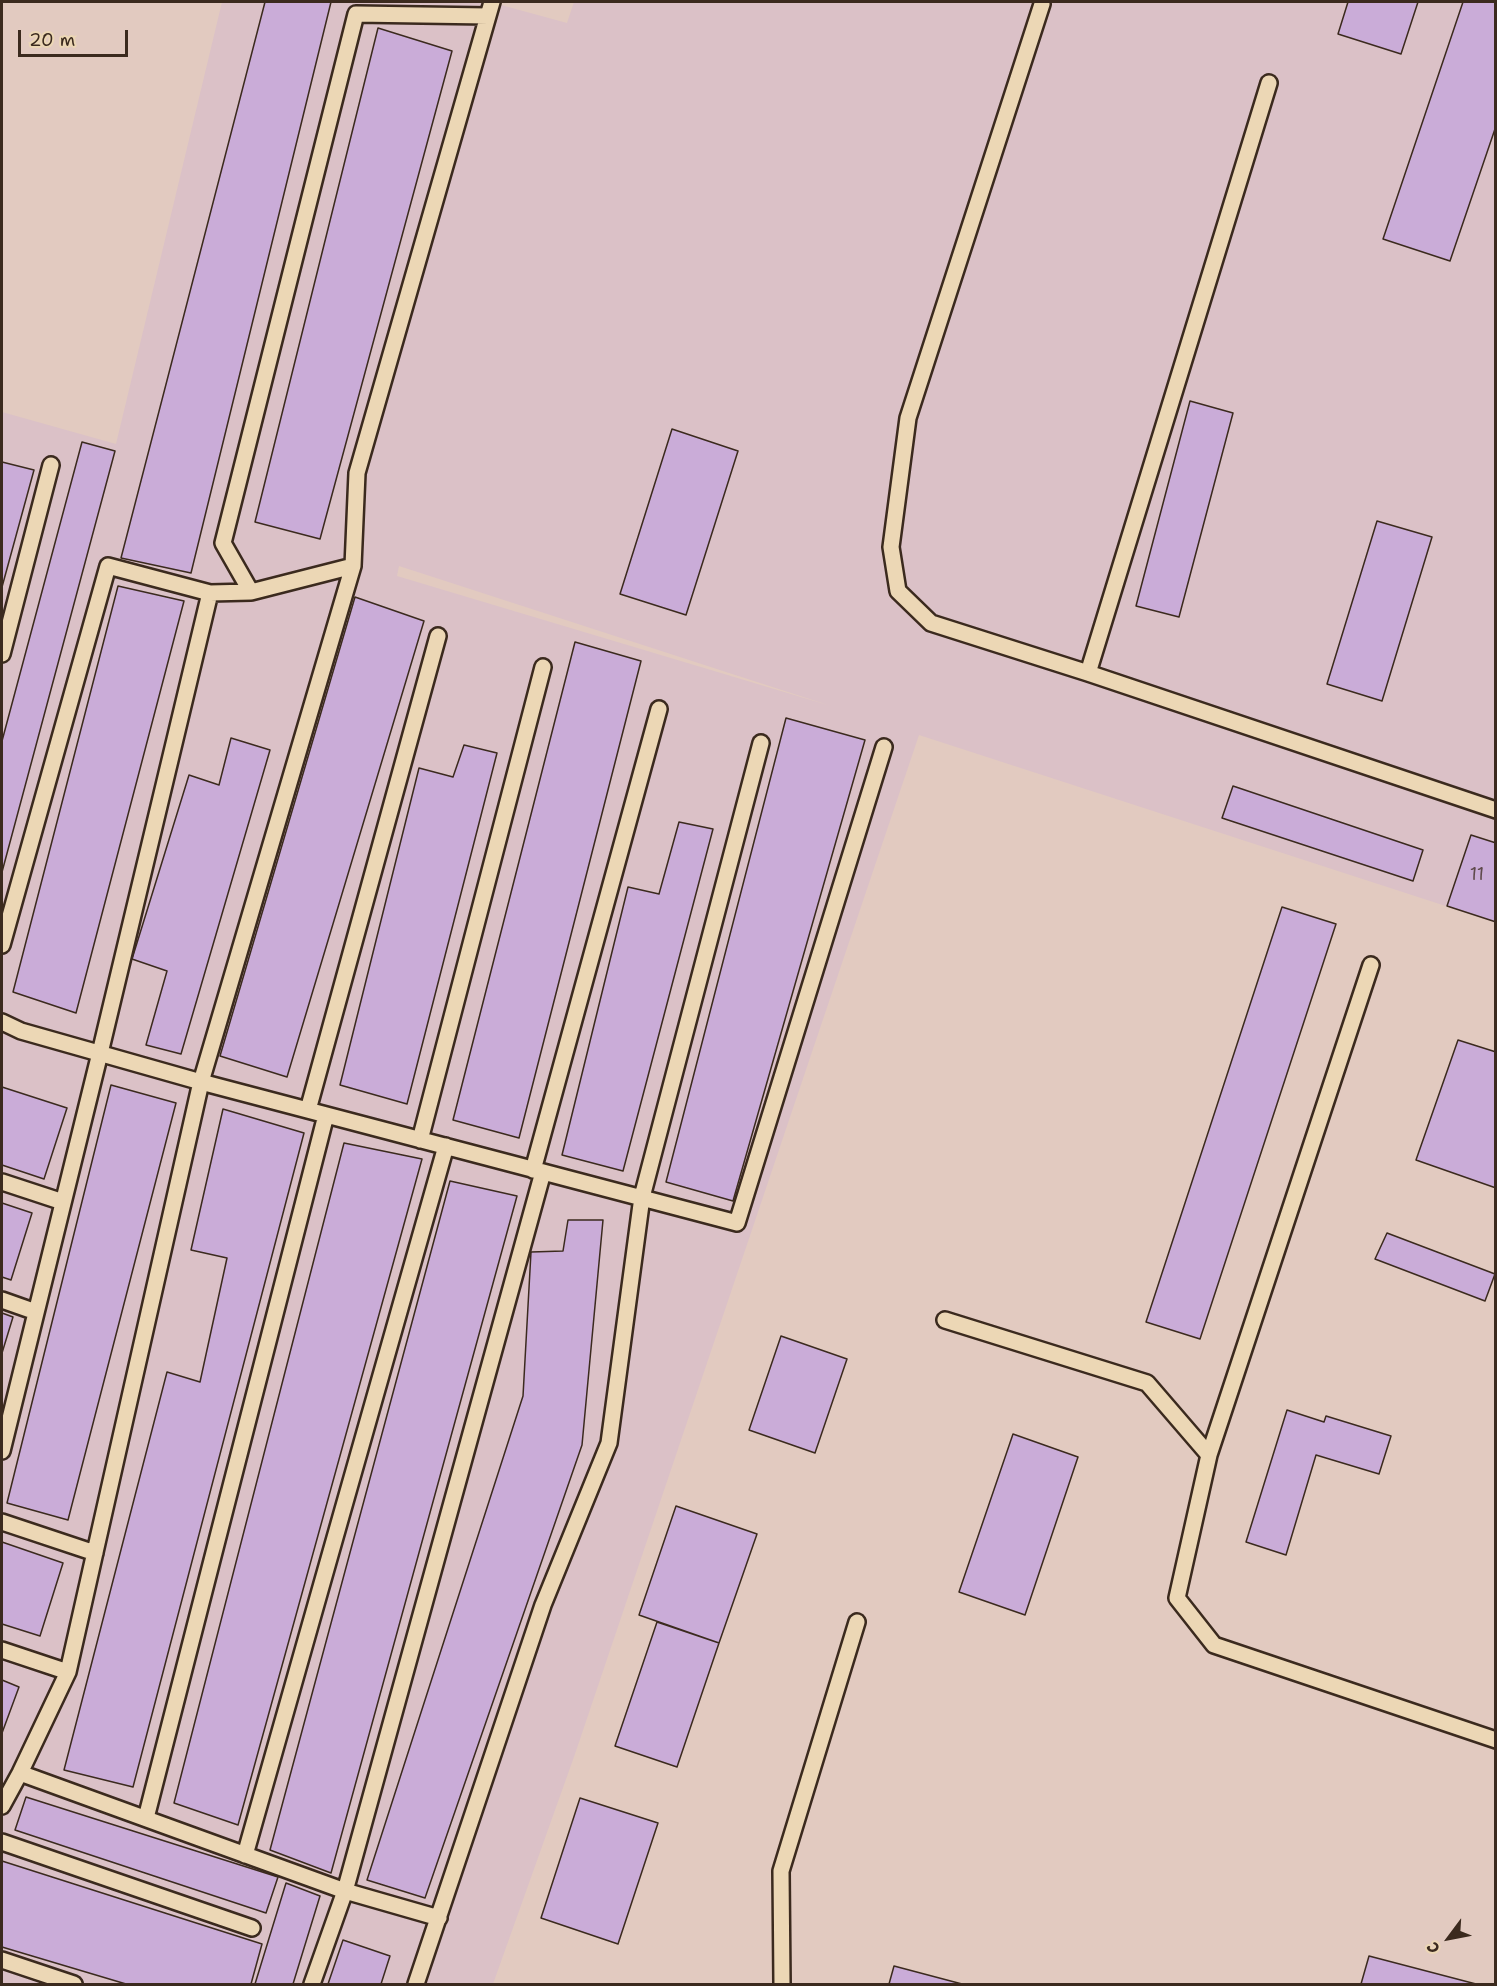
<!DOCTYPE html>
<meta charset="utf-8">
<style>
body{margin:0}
#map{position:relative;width:1497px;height:1986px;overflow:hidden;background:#e2cac0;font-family:"Shantell Sans",sans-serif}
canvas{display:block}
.frame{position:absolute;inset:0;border:3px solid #3b2a1e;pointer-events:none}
.north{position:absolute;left:1419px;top:1908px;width:60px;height:60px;-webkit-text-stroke:4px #ecd7b5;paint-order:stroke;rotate:238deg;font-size:16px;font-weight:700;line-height:24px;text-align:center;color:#3b2a1e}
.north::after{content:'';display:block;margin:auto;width:21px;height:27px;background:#3b2a1e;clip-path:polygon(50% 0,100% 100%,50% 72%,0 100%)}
.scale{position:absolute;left:18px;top:30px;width:110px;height:27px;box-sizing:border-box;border:3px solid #3b2a1e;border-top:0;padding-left:8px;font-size:18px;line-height:21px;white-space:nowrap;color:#3b2a1e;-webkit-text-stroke:4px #ecd7b5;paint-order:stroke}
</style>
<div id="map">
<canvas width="1497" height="1986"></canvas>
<div class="frame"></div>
<div class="north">С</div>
<div class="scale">20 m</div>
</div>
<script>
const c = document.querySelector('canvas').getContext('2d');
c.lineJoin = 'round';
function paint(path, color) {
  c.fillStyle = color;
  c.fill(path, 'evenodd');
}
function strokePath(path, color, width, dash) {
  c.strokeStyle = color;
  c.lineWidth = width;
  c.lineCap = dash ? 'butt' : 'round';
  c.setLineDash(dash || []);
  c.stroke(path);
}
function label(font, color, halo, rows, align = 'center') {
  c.font = font + ' "Shantell Sans",sans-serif';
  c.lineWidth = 5;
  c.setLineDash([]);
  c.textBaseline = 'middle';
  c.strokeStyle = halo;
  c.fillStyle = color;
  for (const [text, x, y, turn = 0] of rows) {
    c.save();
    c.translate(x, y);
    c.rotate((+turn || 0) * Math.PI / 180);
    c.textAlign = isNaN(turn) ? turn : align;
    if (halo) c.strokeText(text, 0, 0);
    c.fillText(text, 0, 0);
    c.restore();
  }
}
paint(new Path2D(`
 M222,2H490L567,23L574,2H1495V922L919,735L575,1754L493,1984H2V412L116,444ZM399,566L831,706L397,576Z`), '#dbc1c7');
const building = new Path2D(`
 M265,2H331L191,573L121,558Z
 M1348,2H1418L1401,54L1338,34Z
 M1463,2H1496V126L1450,261L1383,239Z
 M378,28L452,51L320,539L255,522Z
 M1190,401L1233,413L1179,617L1136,606Z
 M672,429L738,451L686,615L620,594Z
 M82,442L115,451L2,872V741Z
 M2,462L34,470L2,587Z
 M1377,521L1432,537L1382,701L1327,684Z
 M118,586L184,601L76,1013L13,992Z
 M355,597L424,621L287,1077L220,1056Z
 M575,642L641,661L519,1138L453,1120Z
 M786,718L865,740L733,1201L666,1182Z
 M231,738L270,750L181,1054L146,1045L167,971L132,959L189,775L219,785Z
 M464,745L497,753L407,1104L340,1085L419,768L453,777Z
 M1233,786L1423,850L1413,881L1222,818Z
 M679,822L713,829L623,1171L562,1155L628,887L659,894Z
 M1471,835L1496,843V922L1447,906Z
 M1282,907L1336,924L1200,1339L1146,1322Z
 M1458,1040L1496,1052V1188L1416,1160Z
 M111,1085L176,1103L68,1520L7,1503Z
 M2,1087L67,1108L44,1179L2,1165Z
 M223,1109L304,1133L133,1787L64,1770L167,1372L200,1382L227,1258L191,1250Z
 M344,1143L422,1159L238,1825L174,1803Z
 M450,1181L517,1196L331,1873L270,1850Z
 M2,1203L32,1213L11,1280L2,1277Z
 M568,1220H603L582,1445L425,1898L367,1880L523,1396L531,1252L563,1251Z
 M1387,1233L1495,1274L1485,1301L1375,1259Z
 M2,1313L13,1317L2,1353Z
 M781,1336L847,1359L815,1453L749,1430Z
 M1287,1410L1324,1422L1326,1416L1391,1436L1379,1474L1316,1455L1286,1555L1246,1542Z
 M1013,1434L1078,1457L1025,1615L959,1592Z
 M676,1506L757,1534L719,1643L639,1615Z
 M2,1542L63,1563L40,1636L2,1624Z
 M657,1622L719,1643L677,1767L615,1746Z
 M2,1680L19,1687L2,1733Z
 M26,1797L278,1877L266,1913L15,1830Z
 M580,1798L658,1823L618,1944L541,1918Z
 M2,1861L262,1944L251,1984H126L2,1947Z
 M286,1883L320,1896L293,1984H255Z
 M343,1940L390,1956L381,1984H328Z
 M1369,1956L1476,1984H1361Z
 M894,1966L962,1984H889Z`);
paint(building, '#caacd8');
strokePath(building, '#3b2a1e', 1.5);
const service = new Path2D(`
 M1042,4L908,418L891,547L898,591L931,623L1088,673L1496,810
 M251,592L223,543L356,14L488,16
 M2,654L51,465
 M1088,673L1269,83
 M2,945L108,566L210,593
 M1371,965L1209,1455L1177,1598L1214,1645L1496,1740
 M2,1022L21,1031L201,1082L353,566L357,473L492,2
 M308,1110L438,636
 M420,1140L543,667
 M533,1170L659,709
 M2,1182L63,1202
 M2,1300L36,1312
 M945,1320L1147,1383L1209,1455
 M2,1451L100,1053L210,593L251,592L353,566
 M2,1522L95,1553
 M2,1650L68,1672
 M20,1773L345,1891L439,1918
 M2,1806L20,1773L68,1672L201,1082L737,1223L884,747
 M146,1818L326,1115
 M2,1842L252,1928
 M245,1855L446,1146
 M2,1960L74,1984
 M312,1984L345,1891L543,1172
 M416,1984L543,1605L609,1443L642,1197L761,743
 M782,1984L781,1871L857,1622`);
strokePath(service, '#3b2a1e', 20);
strokePath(service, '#ecd7b5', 15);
label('18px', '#5f4a4c', null, [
 ["11",1477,875]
]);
</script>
